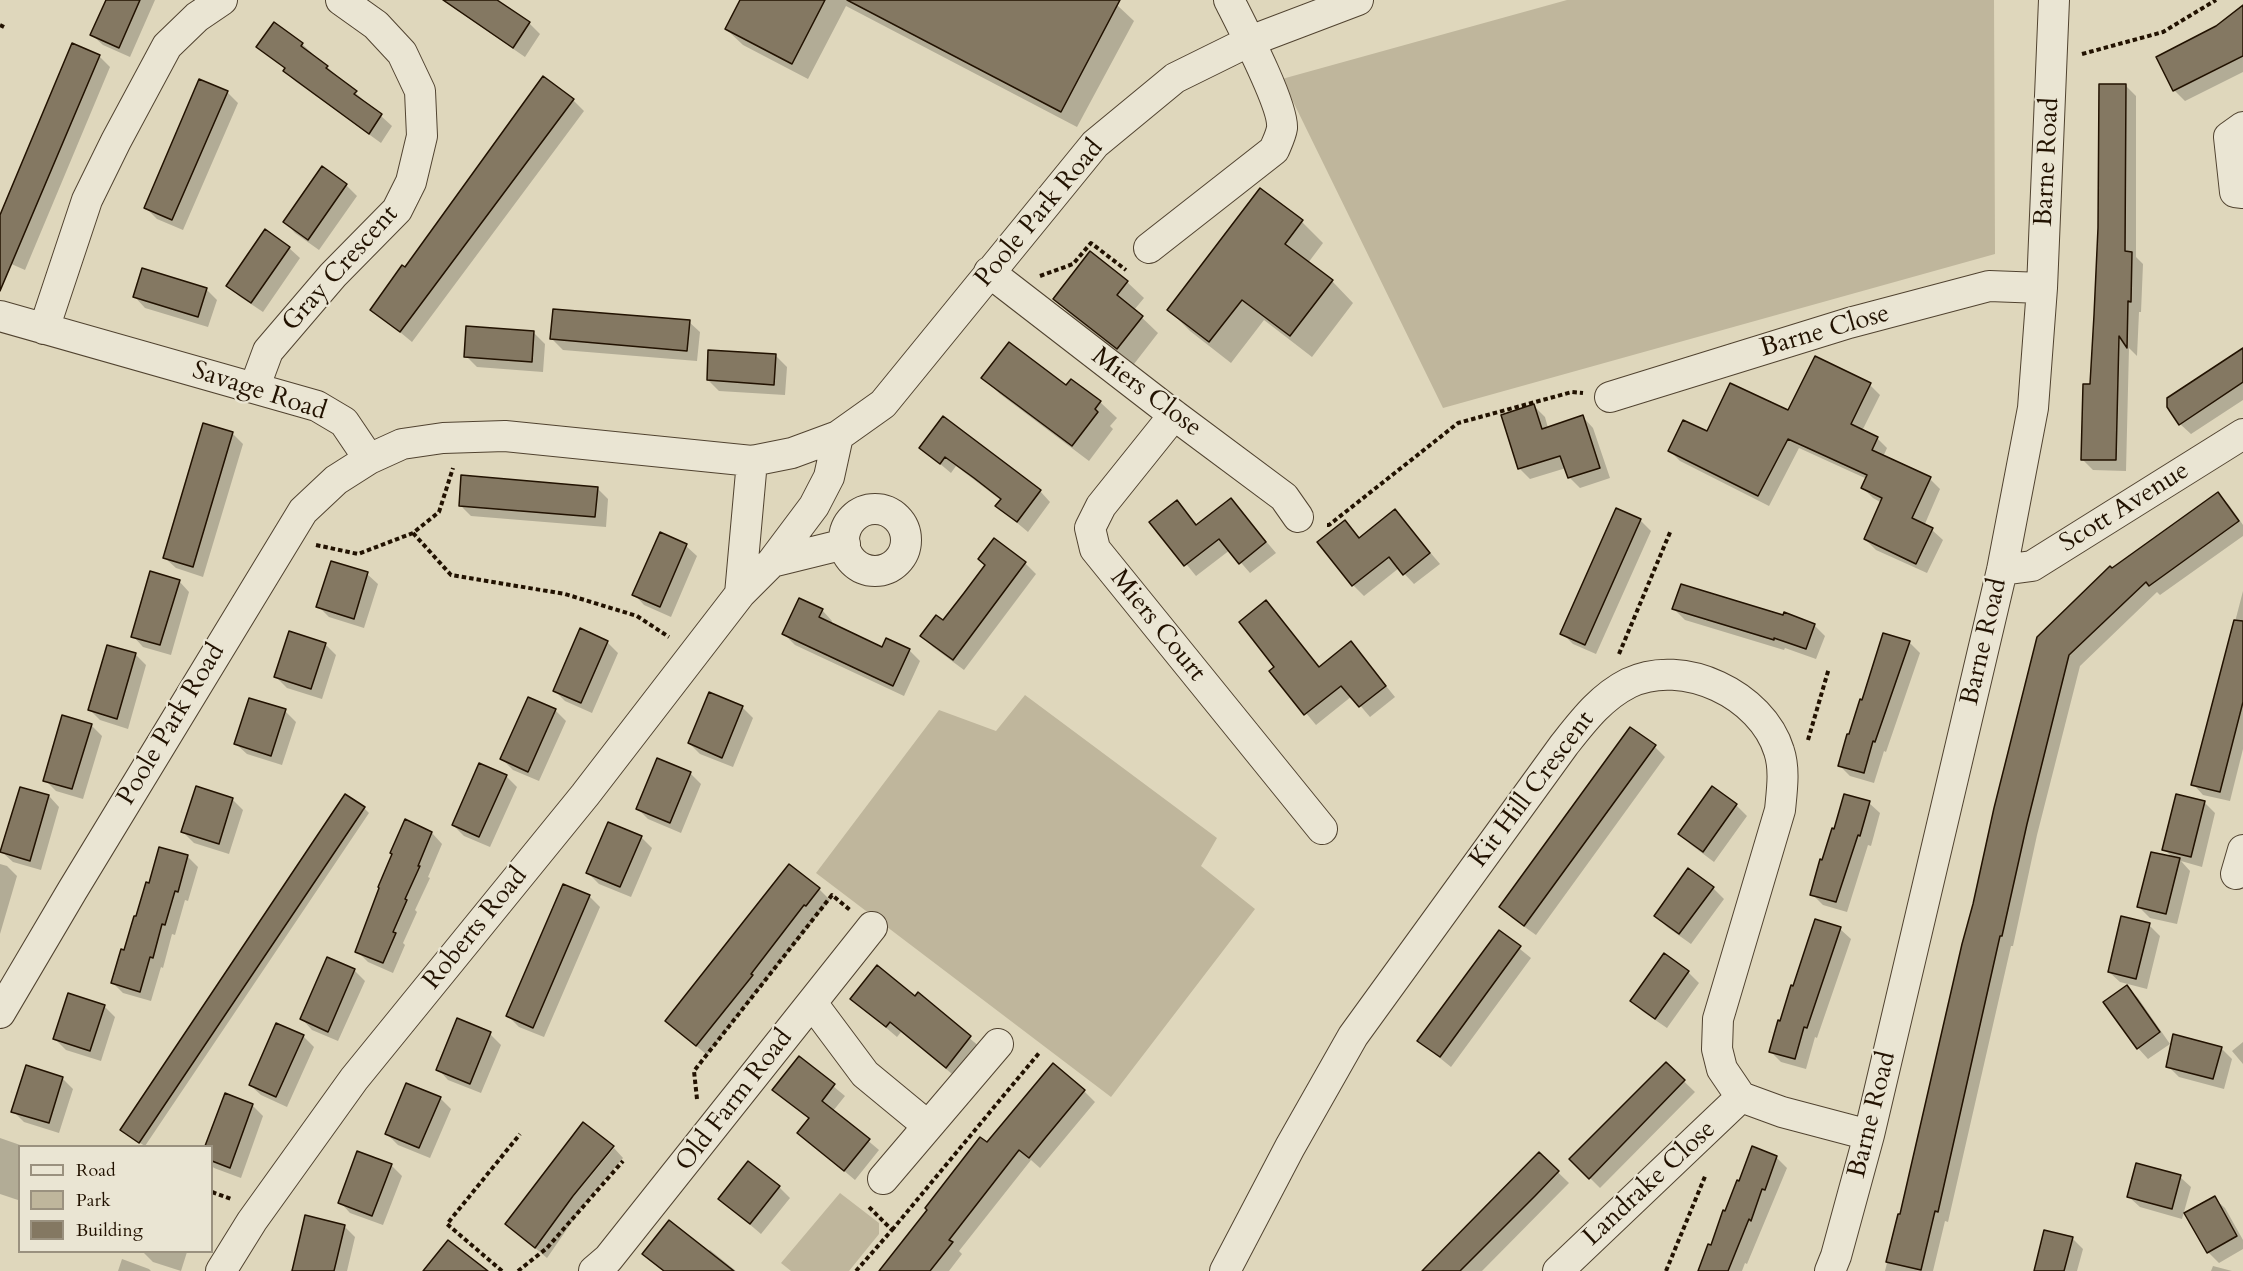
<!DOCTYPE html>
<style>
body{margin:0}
#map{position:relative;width:2243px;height:1271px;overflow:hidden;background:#dfd7bc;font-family:Cardo,serif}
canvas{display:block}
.legend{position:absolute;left:18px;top:1145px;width:195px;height:108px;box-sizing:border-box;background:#eae5d3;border:2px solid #9a917f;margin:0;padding:8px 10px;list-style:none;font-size:18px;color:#221201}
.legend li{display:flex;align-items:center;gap:12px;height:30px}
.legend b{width:30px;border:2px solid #9a917f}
</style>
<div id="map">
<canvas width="2243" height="1271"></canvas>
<ul class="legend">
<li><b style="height:8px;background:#eae5d3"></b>Road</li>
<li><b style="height:16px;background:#bfb69c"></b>Park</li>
<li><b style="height:16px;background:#847862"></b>Building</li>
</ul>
</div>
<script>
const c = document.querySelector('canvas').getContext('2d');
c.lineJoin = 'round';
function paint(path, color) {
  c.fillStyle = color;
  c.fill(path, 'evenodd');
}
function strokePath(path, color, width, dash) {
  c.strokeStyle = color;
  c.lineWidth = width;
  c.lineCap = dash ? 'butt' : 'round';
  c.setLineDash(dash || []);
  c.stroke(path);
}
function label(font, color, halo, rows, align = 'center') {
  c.font = font + ' Cardo,serif';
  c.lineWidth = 4.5;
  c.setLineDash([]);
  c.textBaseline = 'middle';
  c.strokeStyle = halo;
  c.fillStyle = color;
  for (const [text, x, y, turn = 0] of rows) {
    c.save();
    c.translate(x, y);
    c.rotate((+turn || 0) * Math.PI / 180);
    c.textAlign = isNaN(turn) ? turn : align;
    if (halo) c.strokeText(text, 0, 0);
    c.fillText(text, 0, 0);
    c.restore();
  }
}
paint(new Path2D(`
 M1567,0H1994L1995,254L1443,408L1282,79Z
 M1025,695L1217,838L1201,866L1255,909L1111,1097L816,873L939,710L996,731Z
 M840,1193L879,1223V1234L849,1271H791L781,1263Z`), '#bfb69c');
paint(new Path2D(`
 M108,0H155L130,57L103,45L92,35Z
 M442,0H495L529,23L540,34L525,57Z
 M742,0H1108L1117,5L1134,21L1077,127L846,6L808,79L743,45L726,29Z
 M2243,7V72L2185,101L2174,90L2217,28Z
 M275,24L302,44L392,126L381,143L295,81L285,71L286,69L258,46Z
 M99,56L110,67L25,270L0,259V218Z
 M543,78L573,100L584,111L412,342L372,309L405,269Z
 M2125,85L2136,96V257L2143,264L2141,312H2139L2137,356L2129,348L2126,471L2093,470L2082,459Z
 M227,92L238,103L183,230L157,219L146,208Z
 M346,185L357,196L319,250L295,233L285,222Z
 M1302,222L1323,243L1308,263L1332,281L1353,303L1312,357L1264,320L1231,363L1190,331L1169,310Z
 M289,248L300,258L263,312L239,296L228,285Z
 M143,269L207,290L217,300L208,327L145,308L135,297Z
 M1127,282L1144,298L1134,310L1158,333L1134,364L1071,315L1055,299Z
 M689,322L700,332L697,361L563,350L552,339Z
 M534,333L545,344L543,372L477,367L466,356Z
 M2243,349V400L2191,434L2180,424Z
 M776,356L787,367L785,395L719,391L708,380Z
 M983,378L1067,388L1072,381L1100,402L1117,418L1110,426L1113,429L1089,461L1000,394Z
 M1870,385L1880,395L1862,431L1877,438L1887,448L1883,457L1930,479L1940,489L1924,526L1932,530L1943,540L1927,573L1876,550L1865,539L1882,503L1873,498L1863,488L1867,479L1799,448L1769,506L1680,461L1670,451L1707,433L1789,412Z
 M1534,406L1545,417L1548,428L1583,417L1593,428L1610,478L1580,488L1569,477L1566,468L1530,479L1519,468Z
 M232,433L243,444L203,577L176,568L165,558Z
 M921,448L1040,491L1050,502L1028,532L997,506L1002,501L956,466L951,473Z
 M597,488L608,499L606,527L471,516L460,505Z
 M2218,494L2229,505L2243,525V536L2160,595L2157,592L2080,666L2037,835L2013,946H2011L1948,1222L1945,1221L1933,1271H1885L1899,1215L1902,1216L2038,638L2112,569Z
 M1231,500L1276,553L1250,573L1230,550L1196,576L1152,522L1177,502L1198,526Z
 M1395,511L1440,564L1414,584L1399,568L1364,596L1353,585L1345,522L1360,538Z
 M1640,520L1651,531L1596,654L1573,644L1562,633Z
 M686,546L697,556L671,617L644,605L634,594Z
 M1025,563L1036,574L964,670L933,647L922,636Z
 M367,574L378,584L364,628L329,617L318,606Z
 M179,581L189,592L171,655L143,647L133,636Z
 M2243,591V749L2230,801L2203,795L2193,784Z
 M1266,602L1320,668L1351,643L1395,697L1370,717L1352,696L1316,725L1271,671L1276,667Z
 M1674,609L1814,625L1825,636L1816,659L1785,648L1784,650L1685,620Z
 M822,610L832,621L831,624L883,649L909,650L920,661L904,696L795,645L784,634Z
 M607,642L618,653L592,713L565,701L554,690Z
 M1909,642L1920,653L1886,752L1884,751L1874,783L1850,776L1839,765L1863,702Z
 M325,644L336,655L322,699L287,688L276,677Z
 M108,647L136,655L146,665L128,729L100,720L89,709Z
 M742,707L753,718L733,767L700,754L689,743Z
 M555,710L566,721L539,781L513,770L502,759Z
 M285,711L296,722L282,765L247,754L236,744Z
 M91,725L102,736L83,799L56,791L45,780Z
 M1655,747L1665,757L1536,935L1512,918L1501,907Z
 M690,773L701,784L681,833L648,819L638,809Z
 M506,776L517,787L490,847L464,836L453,825Z
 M1712,788L1736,805L1747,816L1714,862L1690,844L1680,833Z
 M49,796L59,807L41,870L13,862L2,852Z
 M232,799L243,810L229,854L194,843L183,832Z
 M2204,802L2215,813L2202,867L2181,861L2190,871L2177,924L2150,918L2139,907L2173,858L2164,849Z
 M1869,803L1880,813L1871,846L1868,845L1847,912L1823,905L1812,894L1835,831Z
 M364,808L369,813L145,1146L127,1135L122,1130Z
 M432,833L442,844L428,877L430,878L415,910L417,912L403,943L405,945L393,973L368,962L357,951Z
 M641,837L652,848L631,897L599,884L588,873Z
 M187,856L198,867L188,901L185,900L175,935L172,934L163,968L161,967L151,1001L123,993L113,983L150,885Z
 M0,864L7,866L17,876L0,934Z
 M564,886L590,897L600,907L544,1037L519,1027L508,1016Z
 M1713,888L1724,899L1691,944L1667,927L1656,916Z
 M819,889L830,900L707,1055L667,1021Z
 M2149,925L2160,936L2147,989L2120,982L2109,972Z
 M1840,929L1851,939L1817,1038L1815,1037L1806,1069L1781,1062L1771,1052L1794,988Z
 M1499,932L1531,958L1451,1067L1419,1041Z
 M1664,955L1688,972L1699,983L1667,1028L1642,1011L1632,1000Z
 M328,959L354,970L365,981L338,1041L312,1030L302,1019Z
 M2127,987L2138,998L2170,1044L2148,1059L2138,1048Z
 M918,994L981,1048L957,1078L901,1032L897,1037L852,999L915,998Z
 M104,1006L115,1017L101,1061L66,1050L55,1039Z
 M490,1034L501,1045L481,1093L448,1080L438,1069Z
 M303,1036L314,1047L287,1107L261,1095L250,1085Z
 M2243,1042V1064L2232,1051Z
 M2221,1048L2232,1059L2224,1089L2179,1077L2168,1066Z
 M799,1058L845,1096L833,1111L879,1150L855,1180L799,1133L809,1119L774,1089Z
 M1666,1064L1695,1092L1600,1188L1571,1159Z
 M62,1078L73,1089L59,1133L24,1122L13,1111Z
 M1084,1091L1095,1102L1040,1168L1031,1160L959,1251L962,1254L949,1271H881Z
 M225,1095L252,1105L263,1116L241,1178L214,1168L212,1166V1146H207Z
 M440,1098L451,1109L430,1158L398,1145L387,1134Z
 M0,1138L23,1146H20L18,1200L0,1194Z
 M614,1148L623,1158L583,1206L547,1258L507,1224L567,1200L569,1202Z
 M1539,1154L1569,1183L1482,1271H1424Z
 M1776,1157L1787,1168L1747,1264L1745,1263L1742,1271H1699L1712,1247Z
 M391,1165L402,1176L383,1225L350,1213L340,1202Z
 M2180,1177L2191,1187L2182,1219L2140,1207L2129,1197Z
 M779,1187L790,1198L761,1234L720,1199Z
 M2214,1198L2225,1208L2243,1240V1249L2219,1263L2208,1252L2186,1214Z
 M344,1226L355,1237L347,1271H290L295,1265Z
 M2072,1238L2083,1249L2077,1271H2035Z
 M710,1250L736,1271H663L644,1254L708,1252Z
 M143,1252H187L181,1271L153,1262Z
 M122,1259L149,1269L151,1271H118Z
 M2213,1266L2232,1271H2211Z`), '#0003');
const building = new Path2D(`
 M106,0H140L119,48L90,35Z
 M443,0H497L530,22L513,48Z
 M740,0H825L792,64L725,29Z
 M847,0H1120L1061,112Z
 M2243,5V56L2173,91L2156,57L2216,26Z
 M274,22L303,43L301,46L328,66L326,68L357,91L354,94L382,114L369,134L283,71L285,68L256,47Z
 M72,43L100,55L0,291V215Z
 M543,76L574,99L400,332L370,310L402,265L405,267Z
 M199,79L228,91L172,220L144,208Z
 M2099,84H2126L2125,251L2132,252L2131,302L2128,301L2127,348L2119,336L2116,460H2081L2083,384H2090L2094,315L2098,228Z
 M322,166L347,184L308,240L283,222Z
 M1260,188L1303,220L1285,244L1333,280L1290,336L1242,300L1209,342L1167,310Z
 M265,229L290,247L251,303L226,286Z
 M1090,251L1128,281L1117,295L1143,316L1117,349L1053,299Z
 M142,268L207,288L198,317L133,297Z
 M553,309L690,320L687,351L550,339Z
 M466,326L534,331L532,362L464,357Z
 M1009,342L1066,385L1071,379L1101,401L1095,409L1098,412L1072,446L981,378Z
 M2243,348V382L2179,425L2167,407V398Z
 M708,350L776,354L774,385L707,380Z
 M1815,356L1871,383L1851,424L1878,437L1872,450L1931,477L1912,518L1933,528L1916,564L1864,539L1882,498L1861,488L1867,475L1788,439L1758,496L1668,451L1683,420L1707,431L1730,383L1788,410Z
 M1534,404L1542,429L1583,415L1600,468L1568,478L1560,456L1518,469L1501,415Z
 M943,416L1041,490L1017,522L995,506L1001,499L974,478L945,457L940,464L919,448Z
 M203,423L233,432L193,567L163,558Z
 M461,475L598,487L595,517L459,506Z
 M2218,492L2239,521L2149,586L2146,582L2069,655L2027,824L2002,936H2000L1938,1212L1935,1211L1921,1270L1886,1262L1898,1214H1900L1962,944L1973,904L1994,808L2037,637L2110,566L2112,568Z
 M1231,498L1266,542L1239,564L1219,539L1184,566L1149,522L1177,500L1196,525Z
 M1616,508L1641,519L1585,645L1560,634Z
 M1395,509L1430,553L1403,575L1389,557L1352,586L1317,542L1345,520L1359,538Z
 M660,532L687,544L660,607L632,595Z
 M994,538L1026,562L953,660L920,636L936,615L943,620L964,593L985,565L978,559Z
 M331,561L368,572L354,619L316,607Z
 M150,571L180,580L160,645L131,637Z
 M1681,584L1783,615L1784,612L1815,624L1806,649L1774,638V640L1672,609Z
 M799,598L823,609L819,617L882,647L886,638L910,649L893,686L782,634Z
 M1266,600L1319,667L1351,641L1386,686L1359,707L1341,686L1304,715L1269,671L1274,667L1239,622Z
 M2234,620L2243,621V702L2220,792L2191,785Z
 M580,628L608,641L581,703L553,691Z
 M289,631L326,643L311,689L274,677Z
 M1883,633L1910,641L1875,742L1873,741L1864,773L1838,766L1847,734H1849L1860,699L1862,700Z
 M107,645L136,653L117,719L88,710Z
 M709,692L743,706L722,758L688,743Z
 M528,697L556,709L528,772L500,759Z
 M249,698L286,709L271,756L234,744Z
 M62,715L92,724L72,789L43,781Z
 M1630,727L1656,745L1524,926L1499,907Z
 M657,758L691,772L670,823L636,809Z
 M479,763L507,775L479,837L452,825Z
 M196,786L233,798L219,844L181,832Z
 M1712,786L1737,804L1703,852L1678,834Z
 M20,787L49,795L30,861L0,852Z
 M345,794L365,807L139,1143L120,1130Z
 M1844,794L1870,801L1860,836L1858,835L1836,902L1810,895L1820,859L1822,860L1832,828L1834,829Z
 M2176,794L2205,801L2191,857L2162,850Z
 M405,819L432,832L418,866H420L405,899L407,900L393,932L396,933L383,963L355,952L379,888L378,887L392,854L390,853Z
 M608,822L642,836L620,887L586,873Z
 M159,847L188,855L178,892L175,891L165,925L162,924L153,958L150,957L140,992L111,983L121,949L124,950L134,916H136L146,882L149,883Z
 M2151,852L2180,858L2166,914L2137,907Z
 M789,864L820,888L806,906L804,905L751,974L753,975L696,1046L665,1021Z
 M1688,868L1714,887L1679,934L1654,916Z
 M563,884L590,895L533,1028L506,1016Z
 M2121,916L2150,923L2136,979L2108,972Z
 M1815,919L1841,927L1807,1028L1804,1027L1795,1059L1769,1052L1778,1020L1780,1021L1791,985L1793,986Z
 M1499,930L1521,946L1440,1057L1417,1041Z
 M1664,953L1689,971L1655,1019L1630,1001Z
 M327,957L355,969L328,1032L300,1019Z
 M877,965L915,996L918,992L971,1036L946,1068L890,1022L886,1027L850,999Z
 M2127,985L2160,1032L2137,1049L2103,1002Z
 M68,993L105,1005L90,1051L53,1039Z
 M457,1018L491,1032L470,1084L436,1070Z
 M276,1023L304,1035L276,1097L249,1085Z
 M2173,1034L2222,1047L2213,1079L2166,1067Z
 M799,1056L835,1084L822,1101L870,1139L844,1171L797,1133L809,1118L772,1090Z
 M1666,1062L1685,1080L1589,1179L1569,1159Z
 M1053,1063L1085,1090L1046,1137L1029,1158L1019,1150L949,1240L953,1242L930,1271H879L927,1210L925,1208L980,1137L987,1142Z
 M26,1065L63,1077L49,1123L11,1112Z
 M406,1083L441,1097L419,1148L385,1134Z
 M225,1093L253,1104L230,1168L212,1161V1146H205Z
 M583,1122L614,1146L573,1196L535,1248L505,1224Z
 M1752,1146L1777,1156L1765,1190L1762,1189L1751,1221L1749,1219L1728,1271H1698L1708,1244L1711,1245L1723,1210L1725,1211L1737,1180L1739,1181Z
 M357,1151L392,1164L372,1216L338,1203Z
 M1539,1152L1559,1171L1535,1196L1460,1271H1422Z
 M748,1161L780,1186L750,1224L718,1199Z
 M2136,1163L2181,1175L2172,1209L2127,1197Z
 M2215,1196L2237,1236L2207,1253L2184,1213Z
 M305,1215L345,1225L334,1271H292Z
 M669,1220L734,1271H664L642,1254Z
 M2044,1230L2073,1237L2064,1271H2034Z
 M448,1240L488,1271H423Z`);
paint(building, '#847862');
strokePath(building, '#221201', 1.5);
const minor = new Path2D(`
 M2243,127L2229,137L2235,192L2243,193
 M1149,248L1274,150C1277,143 1281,135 1282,128C1284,106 1240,22 1229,0
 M989,272L1174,415L1284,497L1298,517
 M0,316L317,406L344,422L369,459
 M44,329L87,200L116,141L167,46L197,17L222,0
 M255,386L268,351L333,275L397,210L411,182L422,136L420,91L402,53L376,25L341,0
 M1610,397L1849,323L1989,286L2042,288
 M1174,415L1101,506L1090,528L1095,549L1322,829
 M844 540a31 31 0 1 1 62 0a31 31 0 1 1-62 0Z
 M772,562L845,544
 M2002,570L2032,566L2243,434
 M740,594L752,461
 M2236,874L2243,850
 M812,1003L865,1074L928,1126
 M0,1013L72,891L303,511L336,480L369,459L402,444L443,438L505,436L752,461L792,453L838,436L883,404L1095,144L1175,78L1250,41L1358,0
 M883,1179L998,1044
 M221,1271L252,1221L354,1079L585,795L740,594L772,562L814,506L829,477L838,436
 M594,1271L608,1259L872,927
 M1225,1271L1290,1147L1353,1036L1564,745C1583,721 1601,697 1629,683C1683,657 1762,695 1779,751C1785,769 1782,790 1780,810L1718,1019L1717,1049L1722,1069L1741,1097L1782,1112L1869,1135
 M1558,1271L1741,1097
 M1830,1271L1836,1256L1869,1135L2002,570L2033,408L2042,288L2054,0`);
strokePath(minor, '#514330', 32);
strokePath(new Path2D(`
 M0,25L4,27
 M2082,54L2163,32L2216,0
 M1040,276L1073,264L1091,243L1126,270
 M1327,525H1329L1458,423L1572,392L1583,393
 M413,533L451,575L565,594L637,616L669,637
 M316,545L358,554L413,533L439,512L453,468
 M1619,654L1671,530
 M1808,740L1829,668
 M697,1099L694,1071L832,895L850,910
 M212,1192L231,1199
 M892,1230L1039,1053
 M502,1271L447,1224L520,1134
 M518,1271L547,1248L623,1161
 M856,1271L892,1230L869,1207
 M1666,1271L1706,1174`), '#221201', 4, [4.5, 3]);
strokePath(minor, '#eae5d3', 30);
label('26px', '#221201', '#eae5d3', [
 ["Barne Road",2048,162,-87],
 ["Poole Park Road",1040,214,-50],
 ["Gray Crescent",341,269,-48],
 ["Barne Close",1825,332,-16],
 ["Savage Road",259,392,18],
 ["Miers Close",1146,393,37],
 ["Scott Avenue",2125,508,-32],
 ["Miers Court",1157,626,51],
 ["Barne Road",1985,642,-77],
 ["Poole Park Road",172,725,-59],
 ["Kit Hill Crescent",1533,790,-53],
 ["Roberts Road",476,929,-51],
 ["Old Farm Road",735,1101,-52],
 ["Barne Road",1873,1115,-76],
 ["Landrake Close",1650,1184,-43]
]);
</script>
